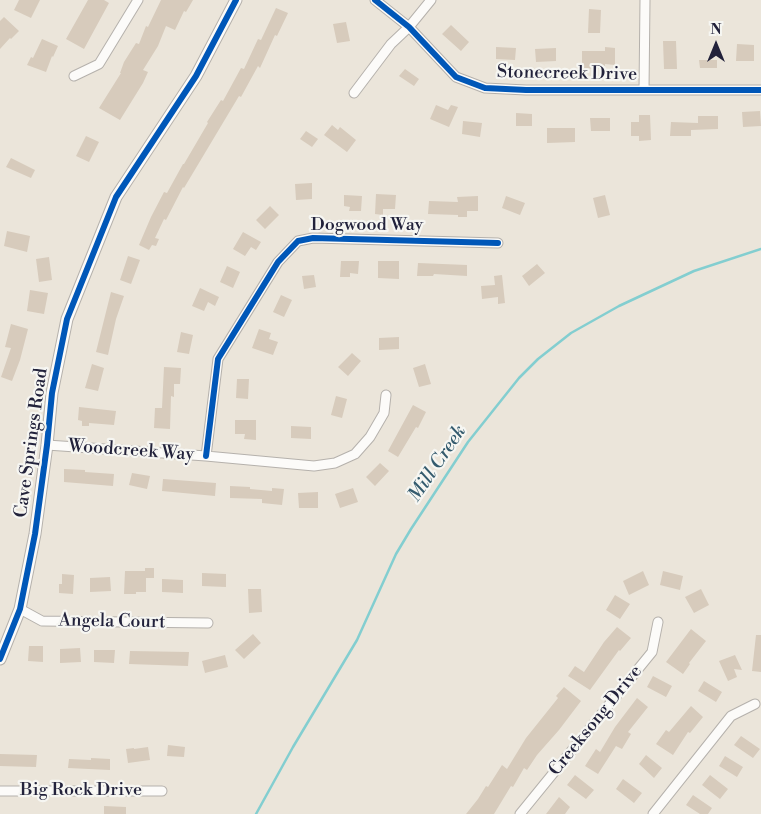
<!DOCTYPE html>
<style>
body{margin:0}
#map{position:relative;width:761px;height:814px;overflow:hidden;background:#ebe5da;font-family:"Libre Bodoni",serif}
canvas{display:block}
.north{position:absolute;left:691px;top:20px;width:50px;height:50px;-webkit-text-stroke:4px #f6f6f2;paint-order:stroke;rotate:0deg;font-size:14px;font-weight:700;line-height:20px;text-align:center;color:#22223b}
.north::after{content:'';display:block;margin:auto;width:18px;height:22px;background:#22223b;clip-path:polygon(50% 0,100% 100%,50% 72%,0 100%)}
</style>
<div id="map">
<canvas width="761" height="814"></canvas>
<div class="north">N</div>
</div>
<script>
const c = document.querySelector('canvas').getContext('2d');
c.lineJoin = 'round';
function strokePath(path, color, width, dash) {
  c.strokeStyle = color;
  c.lineWidth = width;
  c.lineCap = dash ? 'butt' : 'round';
  c.setLineDash(dash || []);
  c.stroke(path);
}
function paint(path, color) {
  c.fillStyle = color;
  c.fill(path, 'evenodd');
}
function label(font, color, halo, rows, align = 'center') {
  c.font = font + ' "Libre Bodoni",serif';
  c.lineWidth = 4.5;
  c.setLineDash([]);
  c.textBaseline = 'middle';
  c.strokeStyle = halo;
  c.fillStyle = color;
  for (const [text, x, y, turn = 0] of rows) {
    c.save();
    c.translate(x, y);
    c.rotate((+turn || 0) * Math.PI / 180);
    c.textAlign = isNaN(turn) ? turn : align;
    if (halo) c.strokeText(text, 0, 0);
    c.fillText(text, 0, 0);
    c.restore();
  }
}
strokePath(new Path2D(`
 M256,814L293,747L357,640L396,554L411,529L468,442L519,378L538,359L571,333L619,306L694,271L761,249`), '#83ced0', 2.5);
paint(new Path2D(`
 M19,0H40L31,18L14,10Z
 M88,0H104L109,3L84,49L66,39Z
 M161,0H193L186,12L184,11L175,30L166,26L158,46L143,70L148,72L143,83L120,120L99,108L121,73H120L124,62L136,43L139,44L146,26L148,27Z
 M276,8L288,13L277,36L275,35L260,68L258,66L241,97L239,96L184,188L183,187L166,220L164,219L155,238L159,239L156,246L152,245L149,250L139,245L151,217L164,192L167,193L183,164H184L208,123L207,122L221,100L223,101L241,68L244,69L258,39L261,40Z
 M589,9L601,10L600,33H588Z
 M4,17L19,31L11,39L10,38L0,49V21Z
 M346,22L350,41L337,43L333,24Z
 M451,25L469,42L461,51L442,34Z
 M42,39L58,46L53,57L52,56L46,72L27,65L31,57L33,58Z
 M663,41H676L677,69H664Z
 M737,44L754,45V61H736Z
 M496,47L516,48L515,60L496,59Z
 M605,47L615,48V65L605,64V69L582,68V51H605Z
 M556,48V61L536,62L535,49Z
 M699,60H717V68H700Z
 M405,69L419,79L414,86L399,76Z
 M436,105L448,110L451,105L458,107L449,127L430,119Z
 M760,111L761,126L743,127L742,112Z
 M516,113L532,114V126H516Z
 M639,115H650L651,140L639,141V136H631V122H639Z
 M698,116H718V129L691,130V136H670L671,122L698,123Z
 M590,118H610V131H591Z
 M463,121L482,123L480,137L462,134Z
 M332,125L338,130L340,127L356,140L347,152L324,135Z
 M547,128H575V142L547,143Z
 M306,131L318,139L312,147L300,139Z
 M86,136L99,142L89,162L76,156Z
 M11,158L35,170L31,178L6,167Z
 M312,183V199L296,200L295,184Z
 M376,194L396,195L395,209H383V215L375,214Z
 M344,195L362,196L361,211H349L350,207L344,206Z
 M605,195L610,215L598,218L593,198Z
 M478,196V211H467V217H458V215L428,214L429,201L458,202L457,197Z
 M506,196L525,203L520,215L502,208Z
 M270,206L279,215L265,229L256,220Z
 M7,231L30,236L27,252L4,246Z
 M243,232L261,242L256,250L251,247L245,256L233,249Z
 M128,256L140,260L131,284L120,280Z
 M49,257L52,280L39,282L36,259Z
 M341,261H359L358,274L350,273V277H340Z
 M378,261H399V279L378,278Z
 M418,263L467,265V276L434,274L433,276H417Z
 M537,264L545,273L529,286L522,276Z
 M227,266L240,272L233,288L220,282Z
 M314,275L316,287L304,289L302,276Z
 M502,275L505,303L498,304V297L482,299L481,286L495,285L494,276Z
 M200,288L219,297L215,306L208,302L204,311L192,306Z
 M30,290L48,293L44,314L27,311Z
 M111,292L124,296L116,319L108,355L96,352Z
 M281,295L292,300L284,317L273,312Z
 M11,324L28,329L20,360L12,381L1,377L11,348L5,347Z
 M259,329L271,333L269,339L278,342L273,355L252,348Z
 M181,332L193,335L189,354L177,352Z
 M399,337V349L379,350V338Z
 M352,353L361,361L348,376L338,367Z
 M92,364L104,368L98,391L85,388Z
 M425,364L431,384L419,387L413,368Z
 M164,367L181,368L180,384H174V397L171,396L170,429L154,428L155,408H162Z
 M237,379H249L248,399L236,398Z
 M336,396L347,399L342,418L331,415Z
 M413,405L426,412L418,428L416,427L398,457L388,451Z
 M79,407L116,411L114,425L89,423V426H82V421L78,420Z
 M235,420H256V440L244,439L245,434H235Z
 M291,426L311,427V439L291,438Z
 M380,463L389,471L375,486L366,477Z
 M64,469L85,470V472L114,474L113,486L64,482Z
 M132,473L150,476L147,489L129,485Z
 M163,479L216,483L215,496L162,491Z
 M230,486L250,487V489L272,491V488L284,489L282,505L262,503V499L230,498Z
 M353,488L358,502L340,508L335,494Z
 M318,492V508H299L298,493Z
 M145,568H154V578H146V592H136V594H124L125,571H145Z
 M643,571L649,585L629,595L623,581Z
 M663,571L683,576L680,590L660,585Z
 M202,573L226,574V587L202,586Z
 M62,574L74,575L73,594L59,593V584H62Z
 M110,577L111,591L90,592V578Z
 M162,579L183,580V593L162,592Z
 M248,589H261L262,612L249,613Z
 M701,589L709,605L694,613L685,597Z
 M615,595L630,604L620,619L606,610Z
 M617,627L631,638L620,651L619,650L590,690L568,676L575,666L584,672L604,642Z
 M691,629L706,641L689,663L690,664L683,674L666,662Z
 M253,634L261,643L244,659L235,650Z
 M756,635H761V672L752,671Z
 M29,646H43V662L28,661Z
 M80,648L81,662L60,663V649Z
 M94,650H115L114,663L94,662Z
 M130,651L189,652L188,666L129,664Z
 M225,655L228,667L205,673L202,661Z
 M735,655L742,670L734,669L737,677L728,681L719,661Z
 M653,676L672,686L666,697L647,687Z
 M704,681L722,692L716,702L698,691Z
 M564,687L581,701L559,730L537,755L527,770L524,768L513,787L511,786L494,814H466L478,799L486,786L488,787L502,765L507,769L526,738L558,698L556,696Z
 M637,698L648,707L628,732L631,734L622,749L616,746L598,774L585,766L596,749L600,752L615,727Z
 M691,706L703,717L690,733L688,732L673,755L656,744L666,730L669,732Z
 M741,736L760,749L753,758L734,745Z
 M168,745L185,747L184,757L167,756Z
 M148,747L150,760L128,763L126,749L134,748V749Z
 M0,754L37,755L36,767L0,766Z
 M646,755L662,768L654,778L639,764Z
 M725,756L743,767L737,777L719,766Z
 M91,758L110,759V770L68,768L69,759L91,760Z
 M575,775L594,790L586,799L567,785Z
 M710,775L728,789L720,799L702,785Z
 M623,779L642,793L634,803L616,789Z
 M693,795L712,808L708,814H700L686,805Z
 M559,797L570,807L565,814H546Z
 M104,806L126,807V814H104Z`), '#d7cbbc');
const minor = new Path2D(`
 M375,0L409,27L456,77L485,88L526,90H761
 M74,76L99,64L138,0
 M644,90L645,0
 M354,93L391,44L409,27L431,0
 M47,445L206,456L314,466L335,463L355,454L370,437L384,413L386,395
 M206,456L218,359L278,262L298,241L313,238L498,243
 M20,609L42,621L208,623
 M0,791H162
 M520,814L652,652L658,622
 M653,814L731,716L755,704`);
const tertiary = new Path2D(`
 M0,659L20,609L35,534L47,445L52,393L67,319L116,197L196,76L236,0`);
strokePath(minor, '#b5b1ac', 11);
strokePath(tertiary, '#b5b1ac', 13);
strokePath(minor, '#fcfbf9', 9);
strokePath(tertiary, '#fcfbf9', 11);
strokePath(new Path2D(`
 M375,0L409,27L456,77L485,88L526,90H761
 M206,456L218,359L278,262L298,241L313,238L498,243
 M0,659L20,609L35,534L47,445L52,393L67,319L116,197L196,76L236,0`), '#0057b8', 6);
label('18px', '#22223b', '#f6f6f2', [
 ["Stonecreek Drive",567,74,1],
 ["Dogwood Way",367,226],
 ["Cave Springs Road",32,443,-82],
 ["Woodcreek Way",131,451,4],
 ["Angela Court",112,622,1],
 ["Creeksong Drive",596,721,-51],
 ["Big Rock Drive",81,791]
]);
label('italic 19px', '#345b6e', '#f6f6f2', [
 ["Mill Creek",438,464,-56]
]);
</script>
